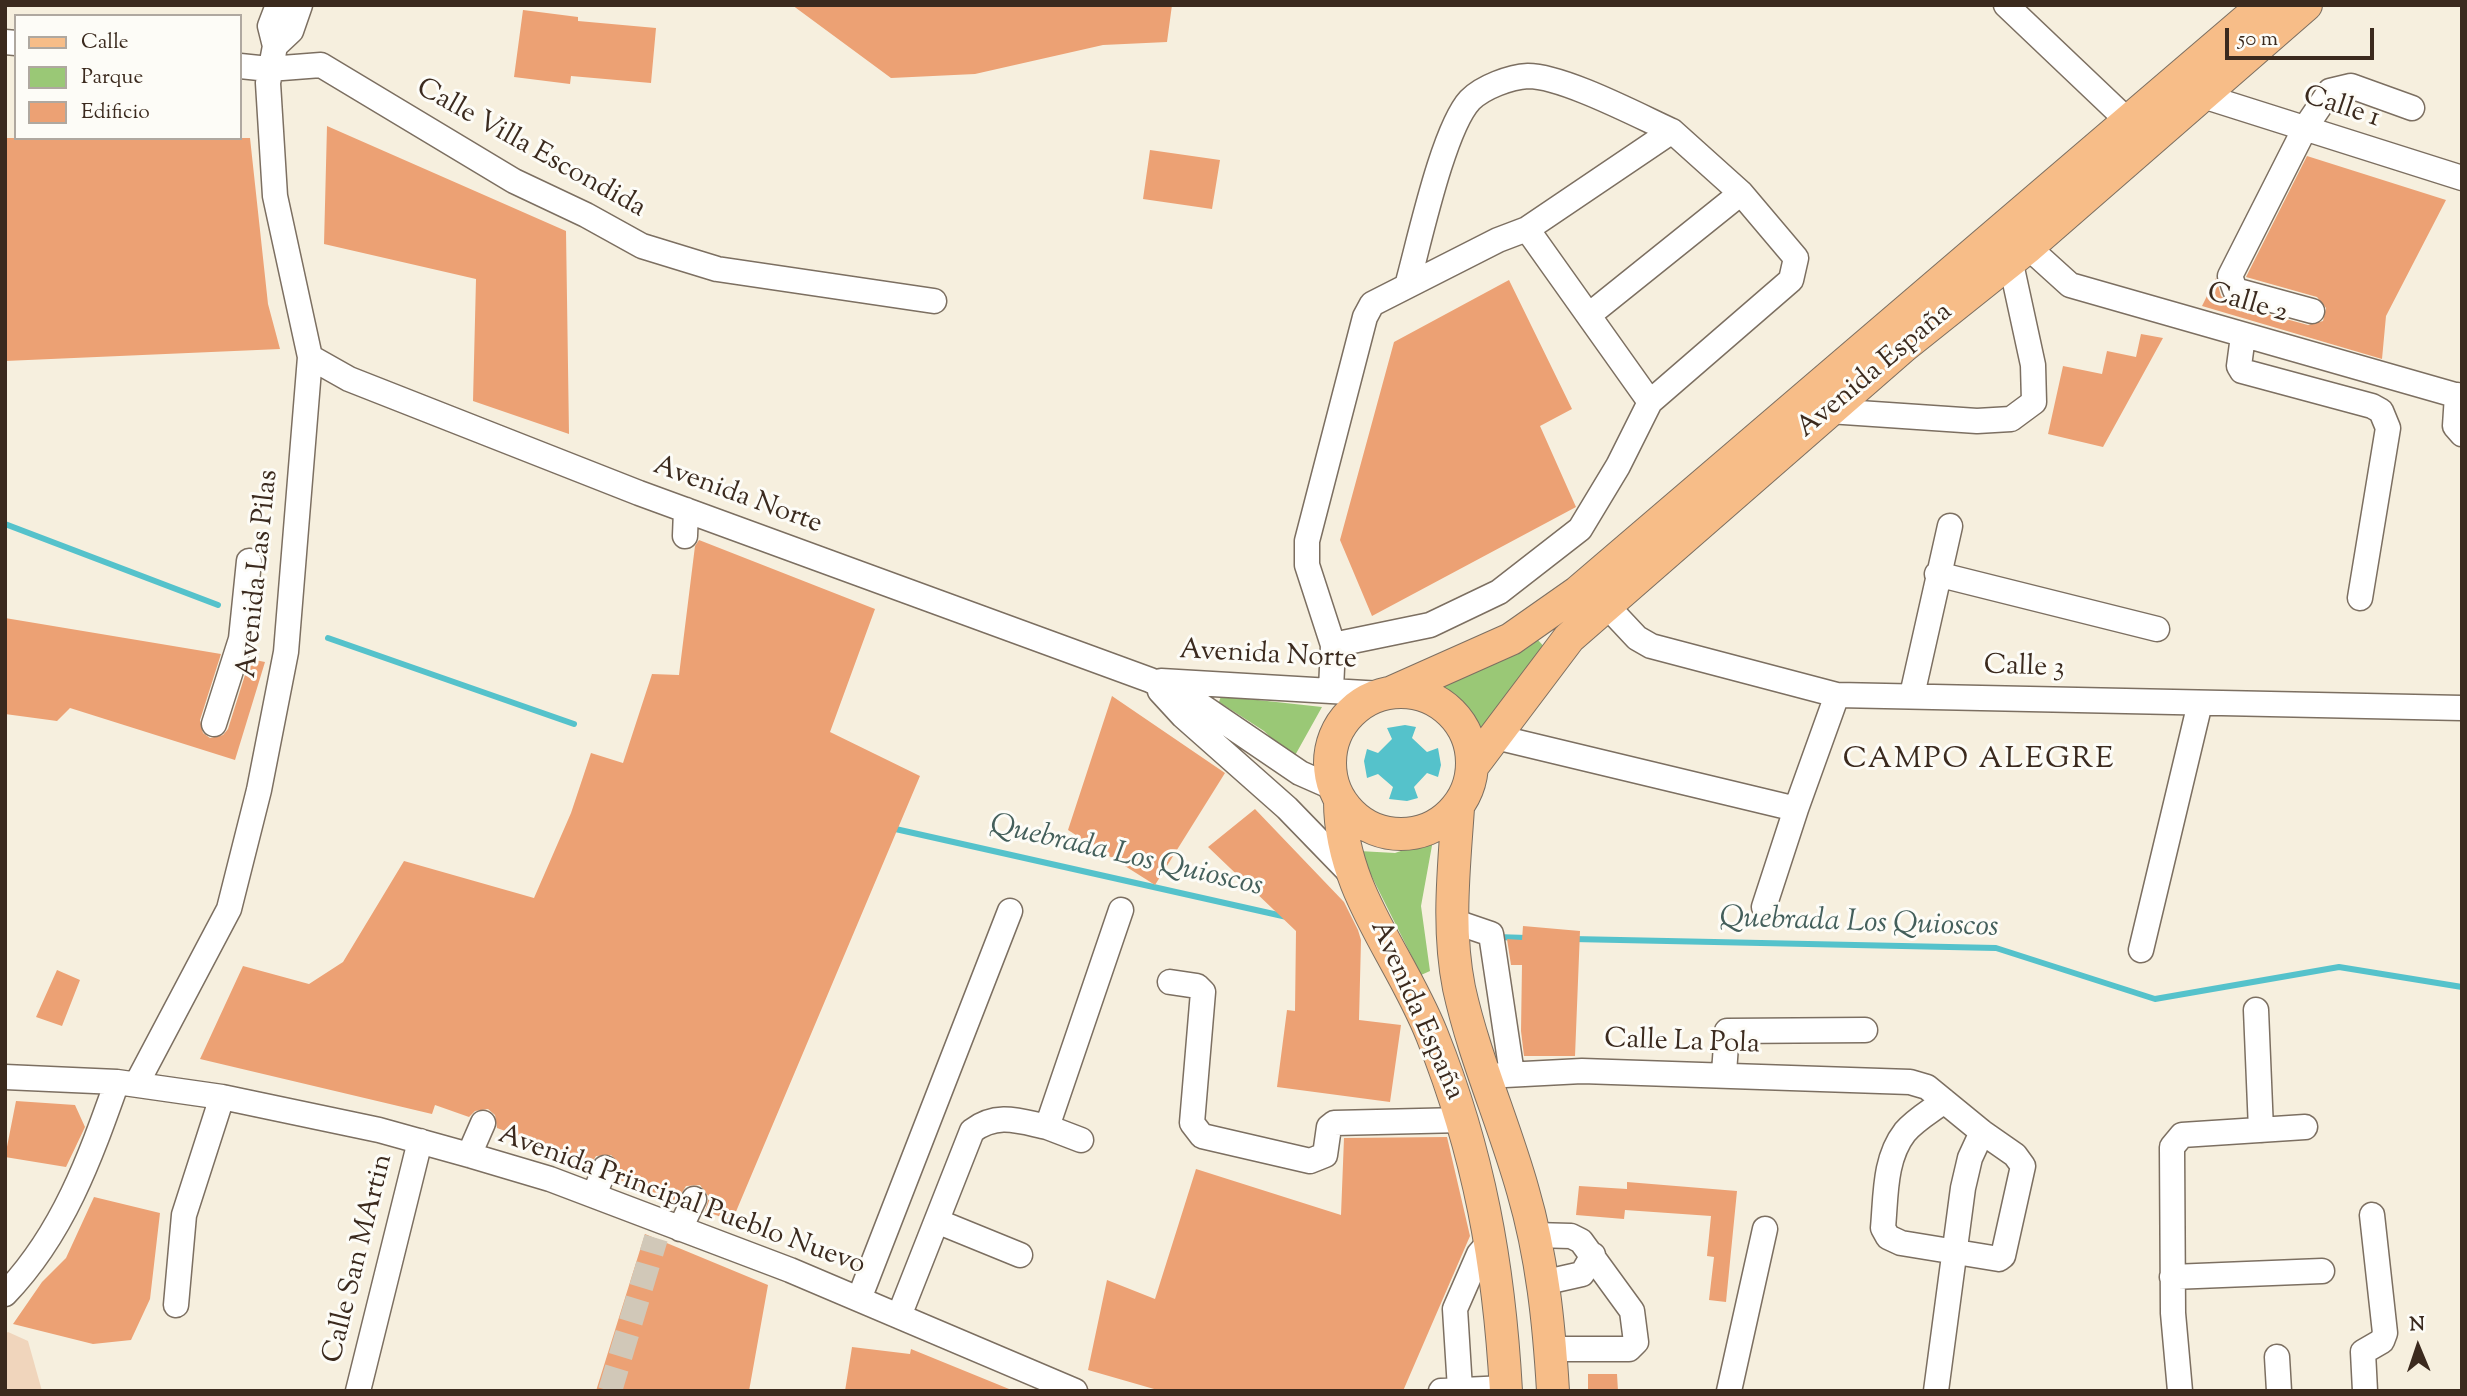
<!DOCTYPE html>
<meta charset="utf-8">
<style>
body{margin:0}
#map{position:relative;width:2467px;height:1396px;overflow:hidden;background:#f6efde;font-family:"Sorts Mill Goudy",serif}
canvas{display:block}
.frame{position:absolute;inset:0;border:7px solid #3b2a1e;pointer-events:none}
.legend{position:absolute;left:14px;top:14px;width:228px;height:126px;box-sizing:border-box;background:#fdfcf7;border:2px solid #afa8a0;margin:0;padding:9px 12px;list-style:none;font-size:21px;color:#3b2a1e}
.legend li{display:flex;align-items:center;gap:14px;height:35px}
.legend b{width:35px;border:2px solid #afa8a0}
.north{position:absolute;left:2383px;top:1312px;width:70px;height:70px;-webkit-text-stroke:5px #fdfcf7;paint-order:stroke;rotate:358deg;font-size:19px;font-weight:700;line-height:28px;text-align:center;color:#3b2a1e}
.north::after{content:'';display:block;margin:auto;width:24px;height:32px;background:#3b2a1e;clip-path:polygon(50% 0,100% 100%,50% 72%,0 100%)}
.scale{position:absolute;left:2225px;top:28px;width:149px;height:32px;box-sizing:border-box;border:4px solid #3b2a1e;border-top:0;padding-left:9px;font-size:21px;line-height:24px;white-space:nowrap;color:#3b2a1e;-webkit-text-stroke:5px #fdfcf7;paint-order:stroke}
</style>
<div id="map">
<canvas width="2467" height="1396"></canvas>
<div class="frame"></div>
<ul class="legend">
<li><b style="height:9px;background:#f7bd88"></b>Calle</li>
<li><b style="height:19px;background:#9ac876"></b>Parque</li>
<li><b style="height:19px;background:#eca174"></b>Edificio</li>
</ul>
<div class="north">N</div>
<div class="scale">50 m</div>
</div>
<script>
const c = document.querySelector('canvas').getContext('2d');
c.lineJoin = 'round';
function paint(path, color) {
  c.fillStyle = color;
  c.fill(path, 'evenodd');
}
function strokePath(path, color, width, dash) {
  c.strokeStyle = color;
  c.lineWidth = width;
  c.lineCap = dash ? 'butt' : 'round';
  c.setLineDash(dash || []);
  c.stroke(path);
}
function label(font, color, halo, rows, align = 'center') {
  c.font = font + ' "Sorts Mill Goudy",serif';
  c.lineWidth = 6;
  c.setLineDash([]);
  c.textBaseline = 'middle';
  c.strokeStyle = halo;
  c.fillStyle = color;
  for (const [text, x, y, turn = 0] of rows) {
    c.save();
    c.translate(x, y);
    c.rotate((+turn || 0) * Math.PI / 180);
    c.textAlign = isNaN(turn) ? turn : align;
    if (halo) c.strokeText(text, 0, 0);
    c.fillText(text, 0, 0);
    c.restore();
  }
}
paint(new Path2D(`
 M8,1332L28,1341L42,1391H5V1334Z`), '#f0d5bc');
paint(new Path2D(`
 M1538,640L1547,650L1482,737C1475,713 1463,699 1442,686L1526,649Z
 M1221,696L1322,707L1293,759L1264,731L1219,702Z
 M1433,840L1421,906L1430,971L1421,975L1359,851L1395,853Z`), '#9ac876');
paint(new Path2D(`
 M1405,725L1416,727L1412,738L1427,752L1438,748L1441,765L1438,777L1427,773L1414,787L1418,798L1407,801L1389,799L1393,787L1378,774L1367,778L1364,761L1367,749L1378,753L1392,739L1387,728Z`), '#55c2cb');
strokePath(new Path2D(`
 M5,524L218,605
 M328,638L574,724
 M891,828L1287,917
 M1496,937L1527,938
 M1573,939L1996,948L2155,999L2339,967L2462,987`), '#55c2cb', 6);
paint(new Path2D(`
 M792,5H1172L1167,42L1103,45L975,74L891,78Z
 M523,10L578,17V21L656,28L651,83L571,76L570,84L514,77Z
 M327,126L566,231L569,434L473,401L476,279L324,244Z
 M5,138H250L268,304L280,349L5,361Z
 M1150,150L1220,160L1212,209L1143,199Z
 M2307,156L2446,200L2386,316L2382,359L2202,306L2216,278L2221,296L2230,304L2308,325L2323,321L2326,308L2317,297L2246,277Z
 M1509,280L1572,409L1540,426L1576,507L1372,616L1340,540L1394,342Z
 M2141,334L2163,338L2103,447L2048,434L2063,366L2102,374L2107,351L2136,357Z
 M699,540L875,609L830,732L920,776L732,1221L705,1211L709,1197L700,1185L686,1186L677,1201L617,1179L620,1165L611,1155L596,1156L589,1168L580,1165L583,1159L497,1128L495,1115L488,1109L475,1111L469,1117L435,1105L432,1114L200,1059L243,966L309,984L343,962L404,861L534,898L571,813L591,753L623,763L652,674L679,675L695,546Z
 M5,618L221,654L200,720L203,733L210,738L223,735L228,729L250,659L265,662L235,760L70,708L57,721L5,714Z
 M1112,696L1225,773L1155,885L1068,830Z
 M1255,809L1344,902L1358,930L1361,940L1359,1020L1401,1025L1390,1102L1277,1087L1287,1010L1295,1011L1296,931L1208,847Z
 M1523,926L1580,931L1575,1056H1524L1521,1031L1522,965H1511L1507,939L1522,940Z
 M57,970L80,980L62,1026L36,1017Z
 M16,1101L75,1105L85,1127L66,1167L5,1157Z
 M1447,1137L1470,1236L1403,1391H1161L1088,1370L1107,1280L1155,1299L1196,1169L1341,1215L1344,1138Z
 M1627,1182L1737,1191L1726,1302L1709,1300L1714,1257L1707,1256L1711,1216L1625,1210L1624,1219L1576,1215L1579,1186L1627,1189Z
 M94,1197L160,1213L150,1299L131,1340L93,1344L13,1324L42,1282L66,1258Z
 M645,1234L768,1285L749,1391H596Z
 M852,1347L910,1354L911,1349L1014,1391H845Z
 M1588,1374H1617L1618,1391H1588Z`), '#eca174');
strokePath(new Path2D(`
 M610,1391L656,1238`), '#d1c8b8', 24, [24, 12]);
const minor = new Path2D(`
 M2006,5L2128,121
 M5,42L16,43
 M275,46L291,31L300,5
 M240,66L269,69L321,65L514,181L586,215L642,246L717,269L934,301
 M2203,96L2462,178
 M1527,229L1650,402
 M2028,247L2070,285L2462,397
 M1407,286C1419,243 1443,129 1470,100C1483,87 1510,77 1528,76C1563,76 1639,116 1672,131
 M2312,311L2235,290L2230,276L2305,128L2330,91L2351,86L2412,108
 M1589,315L1741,193
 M2243,336L2239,366L2242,371L2372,406L2381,411L2388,428L2360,598
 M310,357L349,379L639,493L1150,680L1197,703L1300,773L1334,788
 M2457,395L2455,426L2462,434
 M1829,411L1977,421L2011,419L2034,402L2033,365L2010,259
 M685,536L686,510
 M1937,574L2157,629
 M1606,605L1637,638L1651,646L1837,695L2462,708
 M1161,681L1382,694
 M1331,690L1333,645L1307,565V541L1365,317L1372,304L1498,240L1527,229L1672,131L1741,193L1796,258L1791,280L1650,402L1618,466L1580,529L1499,592L1430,625L1333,645
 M1160,691L1183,716L1287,808L1352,875
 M1912,695L1950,526
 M214,724L241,639L249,561
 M1496,737L1796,809L1837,695
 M1764,907L1796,809
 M1450,920L1491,934L1512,1074
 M2141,950L2200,703
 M1170,982L1197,986L1203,992L1192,1123L1202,1136L1310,1161L1325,1155L1329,1127L1334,1123L1463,1120
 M2256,1010L2261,1130
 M1724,1073L1727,1031L1865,1030
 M1486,1076L1582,1071L1910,1082L1927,1087L1982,1132L2015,1155L2023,1166L2003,1256L1999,1259L1901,1243L1888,1237L1883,1228C1886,1196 1884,1159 1905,1132C1915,1120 1931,1111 1944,1101
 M5,1077L117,1082L222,1097L379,1130L469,1155L550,1179L790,1270L1075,1391
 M137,1083L229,909L259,790L286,652L310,357L275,196L268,83L275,46L270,26L278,5
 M1047,1127L1081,1140
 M469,1155L483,1123
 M594,1195L605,1168
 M939,1222L1020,1255
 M680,1229L694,1199
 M1534,1235L1571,1236L1581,1241L1632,1311L1636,1342L1629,1349H1550
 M2172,1277L2322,1271
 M1542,1283L1582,1274L1593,1255
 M5,1294C63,1234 90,1158 117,1082
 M859,1299L1010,911
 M176,1305L184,1215L222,1097
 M899,1316L972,1131C997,1112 1019,1121 1047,1127L1121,910
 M2277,1357L2279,1391
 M1460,1389L1455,1309L1479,1254L1491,1240
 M358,1391L420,1141
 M1441,1391L1506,1388
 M1729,1391L1765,1229
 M1936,1391L1963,1188L1970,1158L1982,1132
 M2180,1391L2173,1313L2172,1147L2182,1135L2305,1127
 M2365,1391L2363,1352L2382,1341L2385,1333L2372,1215`);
const major = new Path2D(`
 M1330 763a71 71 0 1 1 142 0a71 71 0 1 1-142 0Z
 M1392,692L1511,639L1578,592L2264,5
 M1474,764L1569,638L1904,346L2028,247L2306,5
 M1340,801C1340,891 1400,954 1432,1035C1479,1153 1499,1264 1506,1391
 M1458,808C1454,868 1447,928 1459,988C1474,1057 1504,1123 1523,1191C1542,1256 1549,1323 1553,1391`);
strokePath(minor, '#7c6f61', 27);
strokePath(major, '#7c6f61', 34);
strokePath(minor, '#fff', 24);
strokePath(major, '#f7bd88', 32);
label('28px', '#3b2a1e', '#fdfcf7', [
 ["Calle 1",2341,109,18],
 ["Calle Villa Escondida",530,150,29],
 ["Calle 2",2247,305,16],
 ["Avenida España",1876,372,-40],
 ["Avenida Norte",737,497,20],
 ["Avenida Las Pilas",260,574,-84],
 ["Avenida Norte",1268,657,3],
 ["Calle 3",2024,669,2],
 ["Avenida España",1415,1011,66],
 ["Calle La Pola",1682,1044,2],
 ["Avenida Principal Pueblo Nuevo",681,1202,20],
 ["Calle San MArtin",360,1259,-76]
]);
c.letterSpacing = '2px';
label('30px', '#3b2a1e', '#fdfcf7', [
 ["CAMPO ALEGRE",1979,762]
]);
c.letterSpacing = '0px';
label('italic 30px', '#445f5b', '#fdfcf7', [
 ["Quebrada Los Quioscos",1126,858,13],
 ["Quebrada Los Quioscos",1859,925,2]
]);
</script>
